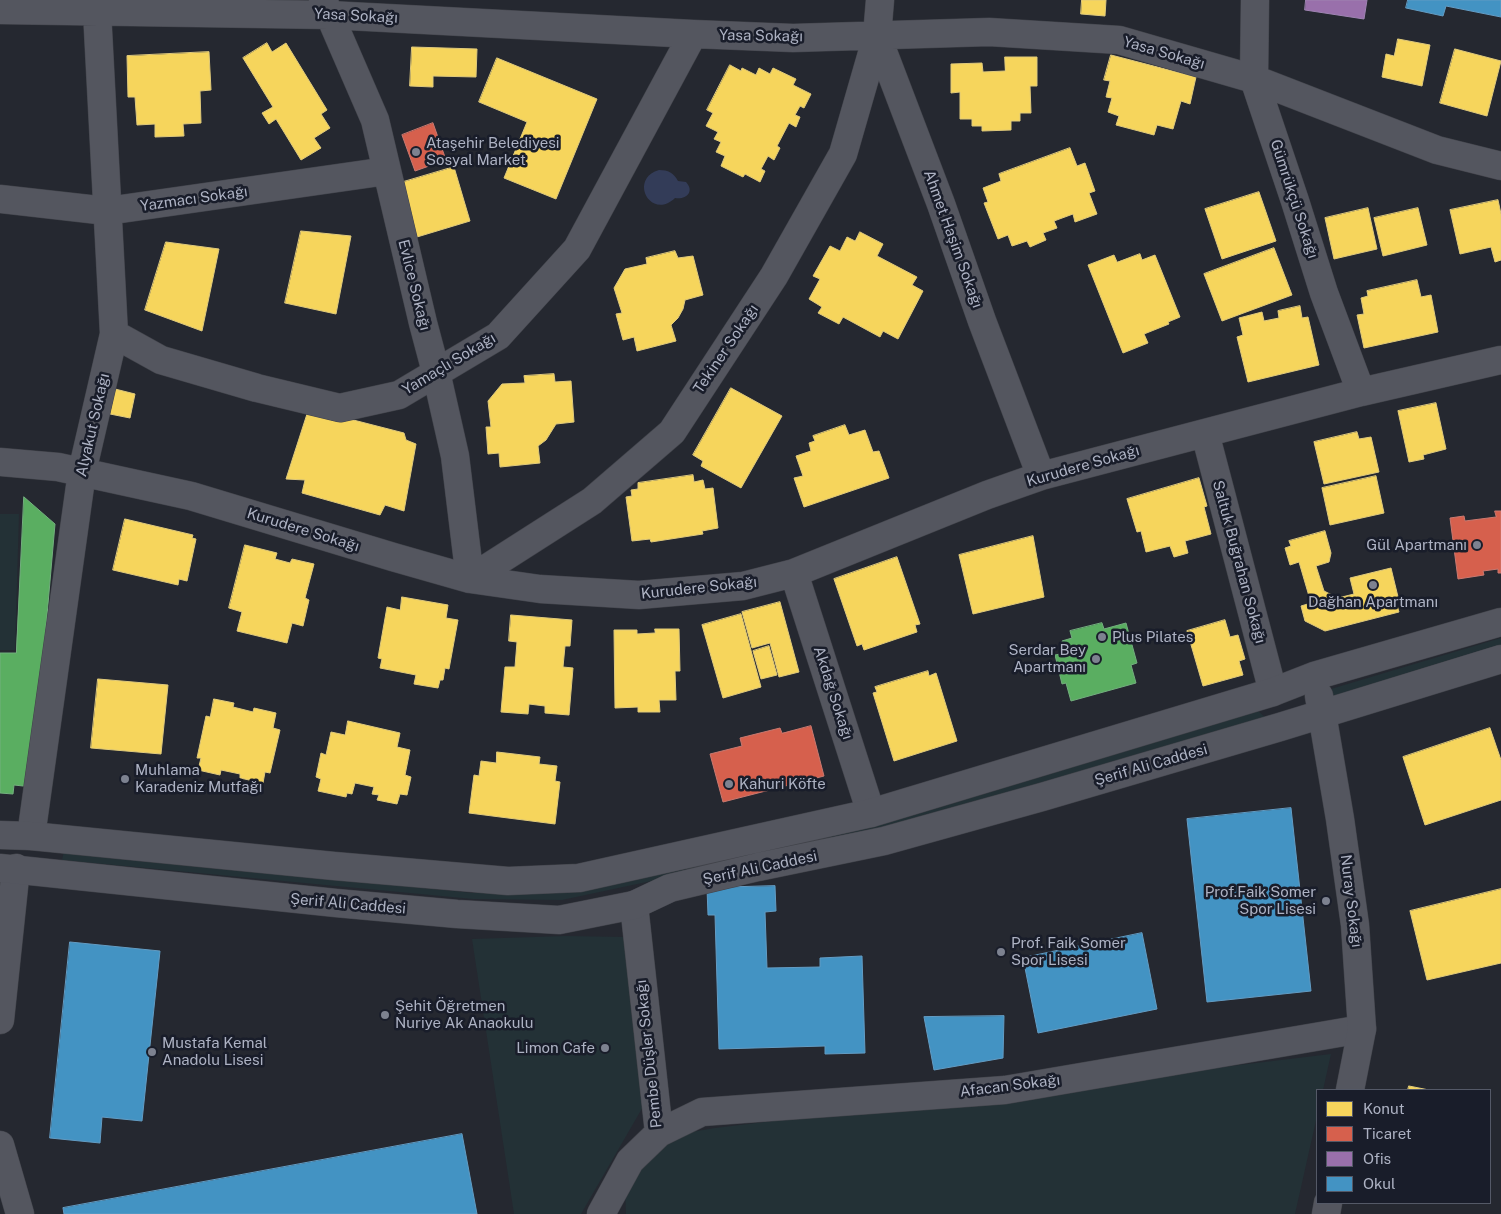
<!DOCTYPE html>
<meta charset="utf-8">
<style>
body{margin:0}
#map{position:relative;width:1501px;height:1214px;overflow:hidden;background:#252830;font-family:"Public Sans",sans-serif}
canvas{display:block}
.legend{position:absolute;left:1316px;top:1089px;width:175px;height:115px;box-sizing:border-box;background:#191d2a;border:1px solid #545967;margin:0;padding:6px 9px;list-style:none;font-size:15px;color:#adb2c3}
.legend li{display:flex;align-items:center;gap:10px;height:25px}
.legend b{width:25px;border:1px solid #545967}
</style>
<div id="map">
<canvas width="1501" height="1214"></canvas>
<ul class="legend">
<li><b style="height:14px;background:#f6d55c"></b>Konut</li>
<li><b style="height:14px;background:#d6604d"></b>Ticaret</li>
<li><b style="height:14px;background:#9970ab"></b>Ofis</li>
<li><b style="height:14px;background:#4393c3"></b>Okul</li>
</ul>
</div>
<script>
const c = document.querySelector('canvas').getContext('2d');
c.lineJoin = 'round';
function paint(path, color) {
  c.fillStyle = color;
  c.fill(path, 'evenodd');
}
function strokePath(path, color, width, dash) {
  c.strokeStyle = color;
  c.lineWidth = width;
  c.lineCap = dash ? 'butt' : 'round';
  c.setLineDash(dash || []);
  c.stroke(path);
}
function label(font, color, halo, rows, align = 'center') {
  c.font = font + ' "Public Sans",sans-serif';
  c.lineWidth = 5;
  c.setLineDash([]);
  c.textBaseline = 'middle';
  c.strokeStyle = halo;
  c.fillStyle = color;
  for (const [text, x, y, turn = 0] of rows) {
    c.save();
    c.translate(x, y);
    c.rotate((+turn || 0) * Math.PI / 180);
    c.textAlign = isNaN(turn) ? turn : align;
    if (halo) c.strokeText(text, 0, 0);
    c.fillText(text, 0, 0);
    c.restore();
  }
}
paint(new Path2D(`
 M0,514H19L15,650H0Z
 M1501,638V647L1334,697L1331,689Z
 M1258,711L1266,718L886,831L562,900L473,899L62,860L64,851L473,893H563L900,819Z
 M566,936L625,937L644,1105L581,1214H514L472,939Z
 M1331,1054L1323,1090H1317V1116L1295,1214H626L625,1188L668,1136L715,1128Z`), '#233136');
paint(new Path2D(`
 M659,170C668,170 674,173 678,181L686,182C695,192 686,200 675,198C651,221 628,179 659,170Z`), '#333c58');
const homes = new Path2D(`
 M1082,0H1106L1105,16L1081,14Z
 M1398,39L1430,45L1422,86L1382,77L1386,54L1394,56Z
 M267,43L272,52L286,43L327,110L321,114L330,128L314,138L321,148L301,160L276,119L269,124L262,113L273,107L243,58Z
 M412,47L477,49L476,77L433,76V87L410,86Z
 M1455,49L1501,61L1487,116L1440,103Z
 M209,52L211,90L200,91L201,123L183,124L184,136L155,137V124L137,125L135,97H128L127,56Z
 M1111,55L1196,77L1190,104L1181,101L1173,129L1157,125L1154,135L1116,125L1119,116L1108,112L1112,98L1106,97L1110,81L1104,80Z
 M1005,57H1037V86H1030L1031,113H1020V121H1011V130L982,131V126H972V119H960V92L951,93V64L982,63L983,72L1005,71Z
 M497,58L597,99L556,199L504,178L527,122L479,102Z
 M730,65L741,71L742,68L756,75L759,68L770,74L773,68L796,79L793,85L811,94L804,108L800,106L795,115L800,117L796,127L789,123L777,146L780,148L774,160L768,156L761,169L765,171L760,182L745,174L743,177L721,166L725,156L716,152L721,142L714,139L718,132L706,126L713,113L707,110Z
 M1070,148L1077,166L1085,163L1095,191L1089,193L1097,214L1075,222L1073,214L1054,221L1057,228L1043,233L1046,240L1030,247L1027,241L1012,246L1008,235L998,239L984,203L988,202L983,188L1001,181L999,174Z
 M454,167L470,221L417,237L400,183Z
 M1259,192L1276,241L1222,259L1205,209Z
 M1498,200L1501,214V260L1495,262L1491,247L1460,254L1450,210Z
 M1368,208L1377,249L1334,259L1325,218Z
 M1418,208L1427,245L1383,256L1374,218Z
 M301,231L351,236L336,314L285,303Z
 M860,232L883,244L877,256L917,277L912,285L923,291L898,339L883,331L880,337L843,317L839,324L818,313L822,307L809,299L820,279L813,276L830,246L840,251L847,237L855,241Z
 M166,242L219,249L202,331L145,310Z
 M1274,248L1292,295L1222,321L1204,274Z
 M675,251L678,258L693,256L703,295L685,300L683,309L678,318L671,325L676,341L637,351L634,337L623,340L616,314L622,313L614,288L625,269L647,264L646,258Z
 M1140,254L1142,260L1155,255L1180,317L1168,322L1169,324L1144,334L1148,343L1123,353L1088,265L1114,255L1117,262Z
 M1417,280L1421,297L1431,295L1438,332L1364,348L1357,315L1364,314L1361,298L1368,296L1367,291Z
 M1300,306L1302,318L1308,317L1319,365L1248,382L1237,337L1243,335L1239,318L1262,312L1264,321L1279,318L1278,311Z
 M554,374L555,382L571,381L574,422L556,424L546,440L538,446L540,463L500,467L499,453L488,454L486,427H491L488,401L502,384L525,383L524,376Z
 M731,388L782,416L741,488L701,466L703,461L693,455Z
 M115,389L135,394L130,418L110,414Z
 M1436,403L1446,449L1423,455L1424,459L1409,462L1398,411Z
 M326,413L404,433L406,440L416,444L404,511L385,505L380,515L302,493L305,480L286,479L307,414Z
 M845,425L849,435L865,430L873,452L879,451L889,478L804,507L794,478L803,476L796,456L811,451L809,443L815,441L813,436Z
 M1357,432L1359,439L1371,437L1379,472L1324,484L1314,442Z
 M693,475L694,482L703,480L705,489L713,488L718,528L702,531L703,534L651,542L650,539L632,541L626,497L632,496L631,490L638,489V483Z
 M1376,476L1384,513L1330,525L1322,488Z
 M1199,478L1207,506L1204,507L1211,534L1185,541L1188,553L1174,557L1170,546L1146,552L1141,531L1137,532L1127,499Z
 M125,519L193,535L192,538L196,539L187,581L179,579L178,585L113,570Z
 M1325,531L1331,553L1329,562L1316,566L1324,591L1338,598L1354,594L1350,578L1391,568L1399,601L1396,602L1399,612L1325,631L1305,621L1301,606L1311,603L1299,562L1290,565L1285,548L1291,546L1289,541Z
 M1033,536L1044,597L973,614L959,555Z
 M245,545L277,553L275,559L290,563L292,559L314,564L305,598L309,600L303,626L292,623L287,643L237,631L242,612L229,608Z
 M897,557L920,624L915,625L917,632L864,650L862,644L857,646L834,579Z
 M402,597L448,605L446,618L458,620L449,669L445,668L443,680H440L438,688L414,684L416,675L380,668L382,659L378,658L387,607L400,610Z
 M780,602L799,672L779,677L770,643L752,648L742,612Z
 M741,614L761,687L723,698L702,625Z
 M511,615L572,620L570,646H565L563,667L573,668L569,715L545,713V706L529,704L528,714L501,712L505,667H515L517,642L509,641Z
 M1225,620L1230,637L1238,635L1245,659L1239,661L1243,675L1203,686L1187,631Z
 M655,629H679L680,671H675L676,700H659L660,712H638V707L615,708L614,630H637V634L655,633Z
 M769,646L777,675L761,679L753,651Z
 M928,671L929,676L936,673L957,741L894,761L873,693L877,692L875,687Z
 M98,679L168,685L161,754L91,748Z
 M214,699L234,703L233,707L253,712L254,708L276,713L273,728L280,730L270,773L265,772L263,783L240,778V774L221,770L220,775L198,770L201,758H197L206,716L210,717Z
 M348,721L400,733L397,747L410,750L405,775L411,777L407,795L400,794L397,804L377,800L379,795L372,794L374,787L355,783L352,794L347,793L346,797L318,791L321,779L316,777L321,753L326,755L331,732L345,735Z
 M1490,728L1501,760V800L1425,825L1403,757Z
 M497,752L540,757L539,764L557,766L555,781L560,782L555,824L469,813L474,775L479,776L481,761L496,763Z
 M1501,889V963L1427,980L1410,911Z
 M1409,1086L1429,1090H1408Z`);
paint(homes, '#f6d55c');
strokePath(homes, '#e0ca7b', 1);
const shops = new Path2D(`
 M433,123L446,160L415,171L402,135Z
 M1495,511H1501V573H1498V569L1483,571L1484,575L1458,579L1450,518L1464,516L1465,521L1496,517Z
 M811,726L824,776L723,802L710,754L742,746L740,738L780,728L782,733Z`);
paint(shops, '#d6604d');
strokePath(shops, '#ca7970', 1);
const offices = new Path2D(`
 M1306,0H1367L1364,19L1305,10Z`);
paint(offices, '#9970ab');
strokePath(offices, '#9f84b2', 1);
const schools = new Path2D(`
 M1408,0H1501V17L1446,6L1443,16L1406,8Z
 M1291,808L1311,991L1207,1002L1187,819Z
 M775,886L776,911L765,912L767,968L820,967V958L862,956L865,1053L825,1054V1046L719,1049L715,915H708L707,888Z
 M1142,933L1157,1009L1038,1033L1023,958Z
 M70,942L160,951L142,1121L102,1117L100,1143L50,1138Z
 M1004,1016L1003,1058L934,1070L924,1017Z
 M462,1134L477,1214H64L63,1208Z`);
paint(schools, '#4393c3');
strokePath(schools, '#639cc3', 1);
const public = new Path2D(`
 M24,497L55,524L32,787L14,785L13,794L0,793V653H16Z
 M1102,623L1104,629L1126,623L1137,663L1131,665L1136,683L1071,701L1066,683L1062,684L1055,655L1065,653L1062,641L1072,638L1070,631Z`);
paint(public, '#5aae61');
strokePath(public, '#73af7e', 1);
const minor = new Path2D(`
 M323,0L375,120L423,323L436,372L455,456L470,579L592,501L672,432L774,276L843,154L877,36
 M880,0L877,36L941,204L982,321L1041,476
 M1255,0L1254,79L1295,201L1324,293L1361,392
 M0,10L329,15L693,34L793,38L989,32L1119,40L1254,79L1437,150L1501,166
 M0,199L107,211L387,171
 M114,334L161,360L257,388L340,408L399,395L498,336L577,249L693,34
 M1205,433L1273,692
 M0,462L58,467L191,496L393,557L470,579L540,589L639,595L743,586L794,573L987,495L1041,476L1361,392L1501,360
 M794,573L871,813
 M31,836L82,472L114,334L97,11
 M0,1020L16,868
 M659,1133L702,1112L1005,1090L1362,1029
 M0,1145L20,1214
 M601,1214L630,1161L659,1133L634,905`);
const tertiary = new Path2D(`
 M1319,696L1340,819L1355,925L1362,1029L1350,1090
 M0,835L31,836L334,866L508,881L579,878L871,813L1273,692L1314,676L1501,622
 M0,868L336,903L457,914L559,920L634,905L670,888L758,867L884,841L1042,797L1280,727L1501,659
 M1326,1214L1328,1203`);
strokePath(minor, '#41434a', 29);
strokePath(tertiary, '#41434a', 29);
strokePath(minor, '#54565f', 28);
strokePath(tertiary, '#54565f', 28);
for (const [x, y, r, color] of [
 [416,152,5,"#7d8290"],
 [1477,545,5,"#7d8290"],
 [1373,585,5,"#7d8290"],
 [1102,637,5,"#7d8290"],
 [1096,659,5,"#7d8290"],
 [125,779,5,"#7d8290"],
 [729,784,5,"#7d8290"],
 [1326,901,5,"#7d8290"],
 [1001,952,5,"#7d8290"],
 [385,1015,5,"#7d8290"],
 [605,1048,5,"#7d8290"],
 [152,1052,5,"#7d8290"]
]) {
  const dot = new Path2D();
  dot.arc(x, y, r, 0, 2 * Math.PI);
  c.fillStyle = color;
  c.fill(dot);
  strokePath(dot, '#191d2a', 2);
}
label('15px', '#adb2c3', '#191d2a', [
 ["Yasa Sokağı",356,16,3],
 ["Yasa Sokağı",761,36,1],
 ["Yasa Sokağı",1164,53,16],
 ["Yazmacı Sokağı",194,199,-8],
 ["Gümrükçü Sokağı",1294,199,72],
 ["Ahmet Haşim Sokağı",953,239,70],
 ["Evlice Sokağı",414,285,76],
 ["Tekiner Sokağı",726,349,-56],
 ["Yamaçlı Sokağı",449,364,-31],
 ["Alyakut Sokağı",93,425,-77],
 ["Kurudere Sokağı",1083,466,-16],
 ["Kurudere Sokağı",303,530,17],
 ["Saltuk Buğrahan Sokağı",1239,562,75],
 ["Kurudere Sokağı",699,588,-6],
 ["Akdağ Sokağı",833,693,72],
 ["Şerif Ali Caddesi",1151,765,-16],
 ["Şerif Ali Caddesi",760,868,-12],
 ["Nuray Sokağı",1351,901,83],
 ["Şerif Ali Caddesi",348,904,5],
 ["Pembe Düşler Sokağı",649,1054,-96],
 ["Afacan Sokağı",1010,1086,-7]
]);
label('15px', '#adb2c3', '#191d2a', [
 ["Ataşehir Belediyesi",426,143],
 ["Sosyal Market",426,160],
 ["Gül Apartmanı",1467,545,"right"],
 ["Dağhan Apartmanı",1373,602,"center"],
 ["Plus Pilates",1112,637],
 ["Serdar Bey",1086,650,"right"],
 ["Apartmanı",1086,667,"right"],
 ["Muhlama",135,770],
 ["Karadeniz Mutfağı",135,787],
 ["Kahuri Köfte",739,784],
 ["Prof.Faik Somer",1316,892,"right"],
 ["Spor Lisesi",1316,909,"right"],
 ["Prof. Faik Somer",1011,943],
 ["Spor Lisesi",1011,960],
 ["Şehit Öğretmen",395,1006],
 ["Nuriye Ak Anaokulu",395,1023],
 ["Mustafa Kemal",162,1043],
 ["Anadolu Lisesi",162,1060],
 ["Limon Cafe",595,1048,"right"]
], 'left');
</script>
